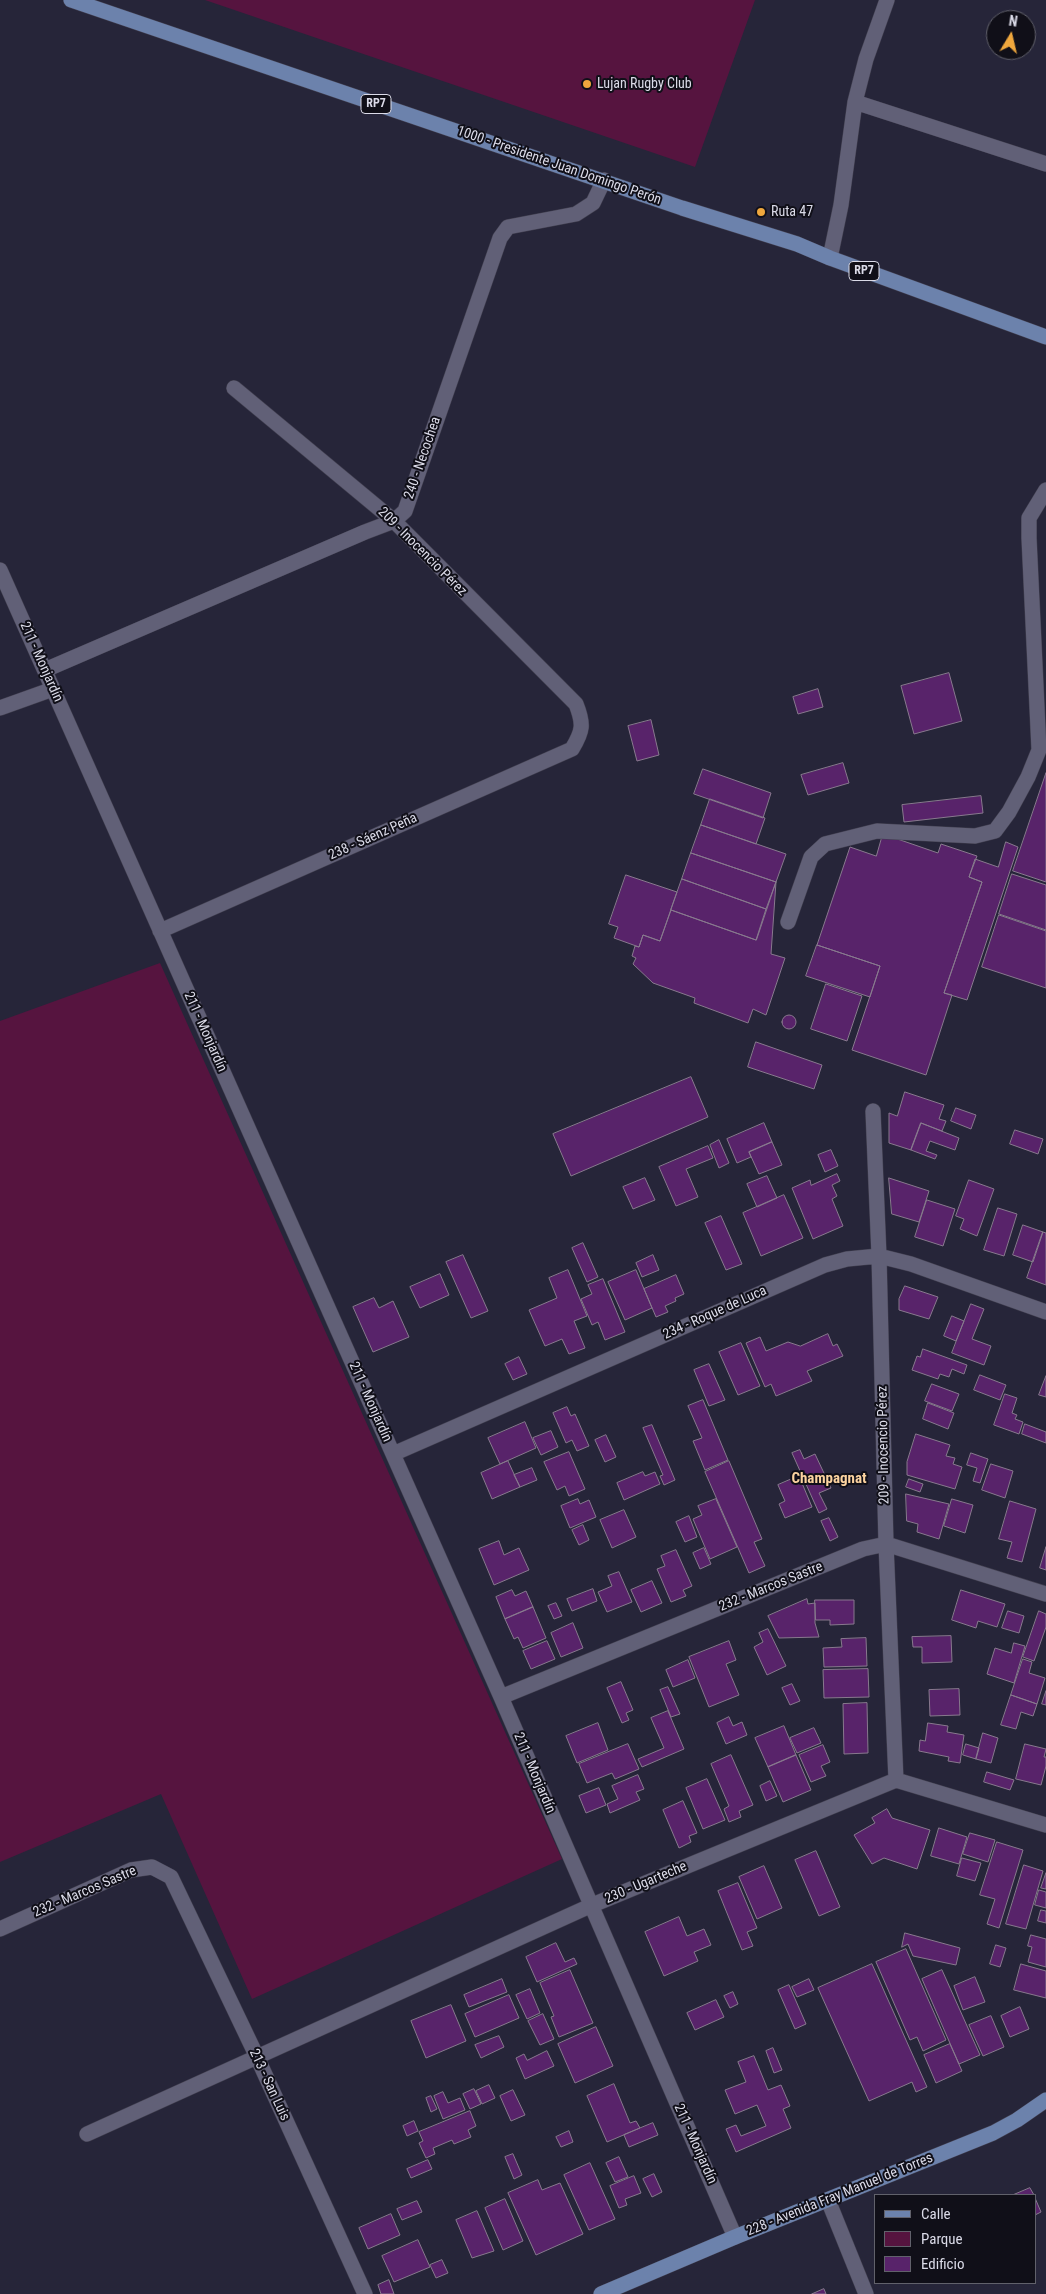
<!DOCTYPE html>
<meta charset="utf-8">
<style>
body{margin:0}
#map{position:relative;width:1046px;height:2294px;overflow:hidden;background:#262539;font-family:"Roboto Condensed",sans-serif}
canvas{display:block}
.legend{position:absolute;left:874px;top:2194px;width:162px;height:90px;box-sizing:border-box;background:#100f18;border:1px solid #61616b;margin:0;padding:6px 9px;list-style:none;font-size:15px;color:#dbdbe8}
.legend li{display:flex;align-items:center;gap:10px;height:25px}
.legend b{width:25px;border:1px solid #61616b}
.north{position:absolute;left:986px;top:10px;width:50px;height:50px;box-sizing:border-box;background:#100f18;border:1px solid #61616b;border-radius:50%;rotate:9deg;font-size:14px;font-weight:700;line-height:20px;text-align:center;color:#dbdbe8}
.north::after{content:'';display:block;margin:auto;width:18px;height:22px;background:#efa73d;clip-path:polygon(50% 0,100% 100%,50% 72%,0 100%)}
</style>
<div id="map">
<canvas width="1046" height="2294"></canvas>
<ul class="legend">
<li><b style="height:6px;background:#6c82ac"></b>Calle</li>
<li><b style="height:14px;background:#56143f"></b>Parque</li>
<li><b style="height:14px;background:#58236a"></b>Edificio</li>
</ul>
<div class="north">N</div>
</div>
<script>
const c = document.querySelector('canvas').getContext('2d');
c.lineJoin = 'round';
function paint(path, color) {
  c.fillStyle = color;
  c.fill(path, 'evenodd');
}
function strokePath(path, color, width, dash) {
  c.strokeStyle = color;
  c.lineWidth = width;
  c.lineCap = dash ? 'butt' : 'round';
  c.setLineDash(dash || []);
  c.stroke(path);
}
function label(font, color, halo, rows, align = 'center') {
  c.font = font + ' "Roboto Condensed",sans-serif';
  c.lineWidth = 4;
  c.setLineDash([]);
  c.textBaseline = 'middle';
  c.strokeStyle = halo;
  c.fillStyle = color;
  for (const [text, x, y, turn = 0] of rows) {
    c.save();
    c.translate(x, y);
    c.rotate((+turn || 0) * Math.PI / 180);
    c.textAlign = isNaN(turn) ? turn : align;
    if (halo) c.strokeText(text, 0, 0);
    c.fillText(text, 0, 0);
    c.restore();
  }
}
paint(new Path2D(`
 M205,0H755L695,167Z
 M160,963L562,1859L252,1999L161,1794L0,1862V1021Z`), '#56143f');
const building = new Path2D(`
 M949,673L962,721L914,734L901,686Z
 M818,689L823,707L798,714L793,697Z
 M651,720L659,755L637,761L628,726Z
 M843,763L849,783L808,795L801,775Z
 M703,769L771,793L763,818L694,794Z
 M1046,773V882L1013,871Z
 M981,796L983,813L904,822L902,805Z
 M710,799L765,818L756,844L701,825Z
 M701,825L786,854L776,882L691,853Z
 M883,834L938,853L941,844L977,856L969,877L982,882L944,993L952,995L926,1075L852,1050L880,966L817,945L850,847L876,856Z
 M1006,842L1018,847L967,1000L944,993L982,882L969,877L975,859L998,867Z
 M691,853L776,882L766,909L682,879Z
 M1012,874L1046,885V930L999,914Z
 M626,875L677,892L660,941L643,935L639,947L614,938L618,927L609,924Z
 M682,879L766,909L756,940L671,910Z
 M776,882L771,954L785,958L766,1015L753,1009L748,1023L694,1003L695,998L653,983L633,964L636,958L632,956L635,946L639,947L643,935L660,941L671,910L756,940Z
 M999,915L1046,931V988L982,967Z
 M817,945L880,966L870,997L806,976Z
 M826,984L862,996L847,1041L811,1029Z
 M782 1022a7 7 0 1 1 14 0a7 7 0 1 1-14 0Z
 M756,1042L822,1065L814,1089L748,1067Z
 M691,1077L708,1117L571,1176L553,1134Z
 M905,1092L944,1105L939,1119L946,1121L942,1131L921,1123L911,1150L889,1143V1113L897,1116Z
 M956,1108L976,1115L971,1129L951,1121Z
 M764,1123L772,1142L749,1152L751,1157L737,1163L727,1139Z
 M921,1123L959,1138L955,1150L930,1141L926,1151L937,1155L935,1159L911,1150Z
 M1015,1130L1043,1139L1038,1154L1010,1144Z
 M719,1140L729,1163L719,1168L710,1145Z
 M772,1142L782,1165L759,1174L749,1152Z
 M708,1146L713,1158L686,1169L698,1197L676,1206L659,1167Z
 M831,1150L838,1166L825,1172L818,1155Z
 M837,1174L840,1181L832,1185L837,1196L832,1199L843,1226L813,1239L792,1188L810,1180L811,1185Z
 M767,1176L777,1198L757,1207L747,1184Z
 M645,1178L655,1200L633,1209L623,1187Z
 M889,1178L929,1191L919,1222L892,1214Z
 M969,1180L994,1189L977,1236L960,1229L964,1219L956,1216Z
 M784,1195L803,1238L761,1256L743,1213Z
 M927,1200L955,1209L943,1246L915,1237Z
 M998,1208L1017,1214L1004,1256L984,1250Z
 M721,1216L742,1264L726,1270L705,1223Z
 M1023,1225L1043,1232L1033,1262L1013,1255Z
 M1043,1232L1046,1233V1285L1027,1278Z
 M583,1243L598,1277L587,1282L572,1248Z
 M463,1255L488,1311L471,1318L446,1262Z
 M653,1255L659,1270L642,1277L636,1263Z
 M568,1270L587,1316L574,1321L585,1348L569,1354L562,1339L545,1346L529,1310L557,1298L549,1278Z
 M636,1270L652,1308L625,1320L608,1282Z
 M440,1274L449,1295L420,1308L410,1287Z
 M676,1275L684,1294L675,1298L676,1301L665,1306L668,1312L656,1317L644,1289Z
 M603,1279L625,1332L605,1340L598,1322L592,1325L581,1299L592,1294L588,1285Z
 M905,1286L938,1297L929,1319L899,1310V1299Z
 M374,1298L379,1308L393,1301L409,1337L373,1352L353,1307Z
 M971,1304L984,1309L972,1339L991,1346L984,1365L952,1353Z
 M952,1316L964,1321L956,1341L944,1336Z
 M828,1334L833,1346L837,1344L843,1356L807,1371L812,1381L776,1396L771,1384L765,1387L746,1343L760,1337L766,1351L788,1342L800,1346Z
 M741,1343L760,1386L738,1395L719,1352Z
 M923,1349L967,1365L964,1374L952,1369L949,1377L940,1374L938,1379L912,1370L917,1356L920,1357Z
 M519,1357L527,1374L513,1380L505,1364Z
 M709,1364L725,1400L709,1406L694,1370Z
 M980,1375L1006,1385L1000,1400L974,1390Z
 M1046,1376V1397L1039,1395Z
 M932,1384L959,1394L952,1411L925,1401Z
 M1005,1394L1017,1398L1012,1413L1017,1415L1015,1419L1023,1422L1019,1434L994,1425Z
 M703,1400L728,1460L705,1470L693,1441L702,1438L688,1406Z
 M928,1403L954,1413L948,1429L923,1419Z
 M567,1407L571,1416L575,1414L589,1446L577,1451L572,1440L566,1443L553,1413Z
 M525,1422L536,1448L500,1464L488,1438Z
 M1025,1424L1046,1432V1443L1022,1434Z
 M652,1425L675,1480L664,1485L660,1476L663,1475L643,1428Z
 M551,1431L558,1447L541,1455L533,1438Z
 M916,1434L950,1445L946,1456L955,1458L953,1464L962,1467L955,1489L907,1475V1462Z
 M606,1435L616,1457L605,1462L595,1440Z
 M800,1450L804,1459L815,1454L831,1488L819,1493L827,1509L819,1513L792,1453Z
 M569,1452L585,1489L569,1496L565,1486L557,1490L544,1462Z
 M971,1453L988,1459L980,1483L973,1481L977,1468L967,1465Z
 M508,1461L520,1487L492,1499L481,1473Z
 M729,1461L762,1539L754,1542L765,1566L749,1573L705,1472Z
 M991,1464L1013,1471L1005,1498L982,1490Z
 M532,1468L537,1480L520,1487L514,1475Z
 M643,1472L645,1476L655,1472L660,1484L624,1500L617,1483Z
 M799,1476L812,1507L785,1518L779,1504L785,1501L778,1485Z
 M909,1479L923,1484L920,1492L906,1487Z
 M906,1494L949,1504L939,1539L917,1532L918,1524L907,1521Z
 M578,1499L580,1504L589,1500L596,1517L570,1528L561,1506Z
 M716,1499L737,1547L710,1559L693,1519L702,1515L698,1506Z
 M952,1499L973,1505L965,1533L944,1526Z
 M1010,1501L1036,1509L1022,1562L1007,1558L1012,1542L999,1539Z
 M624,1510L636,1537L612,1548L600,1520Z
 M689,1516L697,1537L685,1542L676,1522Z
 M829,1518L838,1537L830,1541L821,1521Z
 M583,1525L589,1540L579,1545L572,1530Z
 M499,1541L504,1555L519,1548L529,1570L494,1585L479,1549Z
 M1046,1547V1570L1040,1568Z
 M704,1548L711,1564L700,1569L693,1553Z
 M676,1550L692,1586L683,1590L686,1596L671,1602L657,1569L665,1566L661,1556Z
 M619,1572L632,1602L607,1612L598,1592L612,1586L608,1576Z
 M652,1581L662,1603L641,1612L631,1590Z
 M593,1589L597,1601L572,1611L567,1599Z
 M512,1590L515,1596L526,1591L533,1607L505,1619L496,1597Z
 M961,1590L1005,1604L997,1627L978,1621L976,1628L952,1620Z
 M807,1599L808,1604L815,1603V1623L819,1637L779,1638L768,1616Z
 M815,1600H854V1624L830,1625V1620H816Z
 M556,1603L562,1616L554,1619L548,1606Z
 M533,1607L546,1638L523,1648L518,1637L514,1639L505,1619Z
 M1008,1611L1024,1616L1019,1633L1002,1628Z
 M1039,1611L1046,1614V1627L1034,1661L1023,1657Z
 M573,1623L583,1648L561,1657L551,1633Z
 M768,1629L786,1666L767,1675L754,1647L763,1642L759,1633Z
 M951,1636L952,1662L922,1663V1647H913L912,1637Z
 M866,1638L867,1666L824,1667L823,1648L842,1647L841,1639Z
 M547,1641L555,1659L531,1669L523,1651Z
 M729,1641L736,1660L726,1664L739,1695L709,1707L689,1657Z
 M1014,1643L1025,1646L1014,1683L987,1674L995,1648L1011,1653Z
 M1023,1659L1032,1662L1029,1673L1045,1678L1037,1704L1011,1695Z
 M688,1660L695,1678L673,1687L666,1670Z
 M868,1669L869,1697L824,1698L823,1670Z
 M621,1682L633,1710L626,1713L629,1720L622,1723L607,1688Z
 M792,1684L800,1701L790,1705L782,1688Z
 M668,1687L680,1714L671,1717L660,1690Z
 M959,1689L960,1715L930,1716L929,1690Z
 M1046,1691V1705L1042,1704Z
 M1011,1695L1037,1704L1033,1716L1021,1712L1016,1729L1001,1725Z
 M867,1703L868,1753L844,1754L843,1704Z
 M668,1711L684,1749L642,1767L638,1759L664,1748L651,1718Z
 M729,1717L733,1726L742,1722L747,1735L726,1744L717,1723Z
 M598,1723L608,1750L577,1763L566,1736Z
 M928,1723L948,1726L947,1732L964,1735L960,1763L948,1761L949,1757L919,1751L920,1740L925,1741Z
 M784,1726L796,1755L768,1767L755,1738Z
 M814,1728L821,1743L797,1753L790,1738Z
 M983,1733L998,1738L991,1763L976,1759Z
 M628,1744L639,1769L615,1779L612,1773L587,1783L579,1764Z
 M966,1744L979,1748L976,1759L963,1755Z
 M1025,1744L1046,1749L1044,1757H1046V1766L1041,1785L1016,1779Z
 M823,1745L830,1762L821,1766L826,1776L811,1782L799,1755Z
 M731,1755L753,1805L739,1811L741,1817L729,1822L724,1809L729,1806L711,1764Z
 M796,1755L811,1790L783,1802L768,1767Z
 M987,1772L1014,1780L1010,1790L984,1782Z
 M638,1775L644,1789L636,1792L640,1800L610,1813L607,1804L618,1799L612,1786Z
 M707,1779L725,1820L703,1829L686,1788Z
 M770,1781L777,1796L766,1801L760,1786Z
 M599,1788L606,1805L586,1813L579,1796Z
 M683,1801L697,1833L689,1836L691,1842L679,1848L663,1810Z
 M887,1809L892,1818L930,1830L917,1869L884,1858L872,1864L854,1835L875,1823L872,1818Z
 M939,1828L967,1837L959,1864L931,1856Z
 M970,1833L995,1840L988,1862L963,1854Z
 M997,1842L1023,1850L999,1928L987,1924L995,1899L980,1895Z
 M816,1851L840,1907L819,1916L795,1860Z
 M962,1858L981,1863L975,1881L957,1876Z
 M1024,1865L1043,1871L1026,1929L1006,1924Z
 M764,1866L782,1908L757,1919L739,1877Z
 M1046,1873V1889L1041,1888Z
 M738,1883L757,1928L747,1932L753,1946L742,1950L718,1891Z
 M1039,1890L1046,1892V1908L1035,1905Z
 M1041,1910L1046,1911V1923L1038,1921Z
 M679,1917L687,1936L704,1929L711,1945L694,1952L698,1961L664,1976L645,1932Z
 M905,1933L960,1948L956,1965L913,1956L908,1944L902,1947Z
 M1031,1935L1046,1939V1967L1028,1962L1032,1947L1028,1946Z
 M556,1943L565,1962L574,1958L577,1964L537,1982L526,1957Z
 M996,1945L1006,1948L1000,1967L990,1964Z
 M906,1949L946,2040L923,2051L917,2037L910,2040L876,1962Z
 M872,1964L927,2087L916,2092L912,2082L869,2101L818,1988Z
 M1021,1964L1046,1971V1998L1014,1990Z
 M570,1970L593,2023L559,2037L551,2017L554,2016L540,1983Z
 M942,1970L980,2055L959,2064L922,1979Z
 M975,1977L985,2002L963,2010L954,1986Z
 M502,1979L507,1992L469,2007L464,1995Z
 M809,1979L814,1990L797,1997L792,1987Z
 M789,1985L806,2024L795,2029L778,1990Z
 M530,1989L540,2013L527,2019L516,1995Z
 M733,1992L738,2004L730,2008L724,1996Z
 M509,1995L519,2018L475,2037L465,2014Z
 M716,2000L724,2017L695,2030L687,2013Z
 M451,2005L466,2041L426,2058L411,2021Z
 M1020,2007L1029,2029L1010,2037L1001,2016Z
 M543,2014L554,2039L540,2045L528,2021Z
 M991,2016L1004,2047L983,2056L969,2025Z
 M596,2027L613,2066L575,2083L558,2044Z
 M499,2036L504,2047L481,2058L475,2045Z
 M950,2044L962,2071L936,2083L924,2055Z
 M773,2048L782,2070L774,2073L766,2051Z
 M547,2051L554,2066L525,2079L516,2058L524,2054L527,2060Z
 M754,2056L768,2090L781,2085L790,2106L783,2109L791,2128L736,2152L726,2129L736,2125L741,2136L766,2126L757,2105L735,2114L725,2090L746,2082L738,2062Z
 M614,2084L630,2123L636,2121L640,2128L607,2142L587,2096Z
 M489,2085L495,2098L482,2104L476,2091Z
 M474,2089L481,2104L470,2109L463,2094Z
 M513,2090L525,2115L511,2121L500,2096Z
 M443,2092L448,2103L460,2098L465,2110L443,2119L434,2096Z
 M431,2096L437,2109L431,2112L426,2098Z
 M470,2111L476,2126L468,2130L471,2137L454,2144L452,2140L433,2148L435,2154L426,2158L419,2143L423,2141L419,2132Z
 M414,2121L418,2131L407,2136L403,2126Z
 M653,2123L658,2135L629,2147L624,2135Z
 M569,2131L573,2142L561,2147L556,2137Z
 M513,2154L522,2175L514,2179L505,2157Z
 M619,2157L628,2177L615,2182L606,2163Z
 M428,2160L432,2169L411,2178L407,2169Z
 M590,2163L615,2219L589,2230L564,2175Z
 M654,2174L662,2192L652,2197L643,2179Z
 M634,2176L641,2193L625,2199L627,2205L619,2208L610,2186Z
 M538,2180L542,2190L560,2183L583,2234L536,2255L508,2193Z
 M1030,2188L1034,2195H1013Z
 M1035,2198L1041,2212L1035,2215Z
 M505,2199L523,2241L503,2250L485,2208Z
 M417,2201L422,2212L402,2220L397,2209Z
 M477,2211L494,2251L472,2258L456,2220Z
 M391,2214L400,2235L368,2249L359,2228Z
 M418,2240L430,2267L394,2282L382,2256Z
 M442,2260L448,2273L436,2278L430,2265Z
 M389,2280L394,2294H381L378,2285Z
 M824,2289L826,2294H812Z`);
paint(building, '#58236a');
strokePath(building, '#88798e', 1);
const minor = new Path2D(`
 M855,102L1046,164
 M830,258L841,205L855,102L866,59L887,0
 M0,570L501,1697L735,2237
 M45,670L365,532L394,521L405,511L500,238L508,227L576,214L593,203L604,180
 M0,708L53,689
 M788,922L811,857L825,844L877,831L975,836L995,831L1009,812L1028,777L1039,750L1029,538V518L1046,490
 M160,931L572,749C583,731 584,724 576,704L394,521L234,388
 M873,1111L879,1256L886,1544L896,1780
 M393,1454L825,1265L847,1259L879,1256L911,1264L1046,1312
 M501,1697L863,1549L886,1544L1046,1594
 M0,1929L131,1870L152,1867L171,1877L257,2057L365,2294
 M87,2134L590,1906L896,1780L1046,1825
 M828,2200L866,2294`);
const major = new Path2D(`
 M71,0L682,208L797,244L830,258L1046,337
 M601,2294L735,2237L993,2133L1017,2120L1046,2100`);
strokePath(minor, '#413f4f', 16);
strokePath(major, '#413f4f', 16);
strokePath(minor, '#616077', 15);
strokePath(major, '#6c82ac', 15);
for (const [x, y, r, color] of [
 [587,84,5,"#efa73d"],
 [761,212,5,"#efa73d"]
]) {
  const dot = new Path2D();
  dot.arc(x, y, r, 0, 2 * Math.PI);
  c.fillStyle = color;
  c.fill(dot);
  strokePath(dot, '#100f18', 2);
}
for (const [x, y, w] of [
 [376,104,30],
 [864,271,30]
]) {
  const box = new Path2D();
  box.roundRect(x - w / 2, y - 9.5, w, 19, 4);
  c.fillStyle = '#100f18';
  c.fill(box);
  strokePath(box, '#dbdbe8', 1);
}
label('bold 12px', '#dbdbe8', null, [
 ["RP7",376,104],
 ["RP7",864,271]
]);
label('14px', '#dbdbe8', '#100f18', [
 ["Lujan Rugby Club",597,84],
 ["Ruta 47",771,212]
], 'left');
label('14px', '#dbdbe8', '#100f18', [
 ["1000 - Presidente Juan Domingo Perón",559,166,19],
 ["240 - Necochea",423,458,-71],
 ["209 - Inocencio Pérez",422,552,45],
 ["211 - Monjardín",41,662,66],
 ["238 - Sáenz Peña",373,837,-24],
 ["211 - Monjardín",205,1032,66],
 ["234 - Roque de Luca",715,1313,-24],
 ["211 - Monjardín",370,1402,66],
 ["209 - Inocencio Pérez",884,1445,-91],
 ["232 - Marcos Sastre",771,1587,-22],
 ["211 - Monjardín",534,1773,67],
 ["230 - Ugarteche",646,1883,-23],
 ["232 - Marcos Sastre",85,1892,-23],
 ["213 - San Luis",269,2085,65],
 ["211 - Monjardín",695,2144,66],
 ["228 - Avenida Fray Manuel de Torres",840,2195,-22]
]);
label('bold 15px', '#fcd3a0', '#100f18', [
 ["Champagnat",829,1479]
]);
</script>
